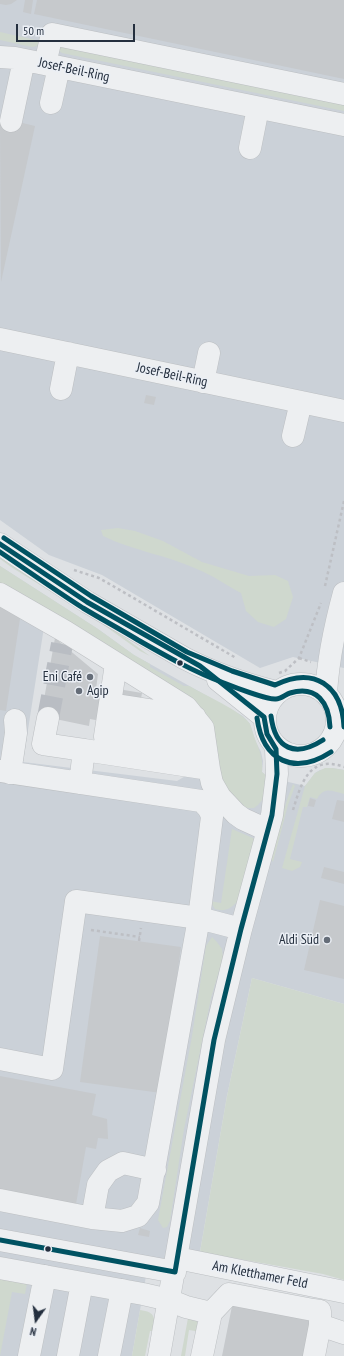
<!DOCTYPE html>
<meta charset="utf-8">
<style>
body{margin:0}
#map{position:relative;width:344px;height:1356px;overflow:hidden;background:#dee1e4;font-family:"PT Sans Narrow",sans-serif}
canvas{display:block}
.north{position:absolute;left:16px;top:1300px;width:40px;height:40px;-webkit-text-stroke:3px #ebeff5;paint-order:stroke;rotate:194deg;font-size:11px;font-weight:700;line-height:16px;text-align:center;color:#242f3e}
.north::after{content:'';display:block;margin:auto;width:14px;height:18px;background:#242f3e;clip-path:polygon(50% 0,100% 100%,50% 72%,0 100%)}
.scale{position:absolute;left:16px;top:24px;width:119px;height:18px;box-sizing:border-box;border:2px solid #242f3e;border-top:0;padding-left:5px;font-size:12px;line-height:14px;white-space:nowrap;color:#242f3e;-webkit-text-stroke:3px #ebeff5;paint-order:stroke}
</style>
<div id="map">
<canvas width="344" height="1356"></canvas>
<div class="north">N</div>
<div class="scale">50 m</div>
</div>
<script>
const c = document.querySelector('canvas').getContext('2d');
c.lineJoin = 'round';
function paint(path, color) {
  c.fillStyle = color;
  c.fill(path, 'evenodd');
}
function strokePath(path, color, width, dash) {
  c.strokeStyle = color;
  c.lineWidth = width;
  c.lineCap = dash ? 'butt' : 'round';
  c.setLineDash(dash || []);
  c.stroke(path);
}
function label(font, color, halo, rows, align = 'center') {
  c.font = font + ' "PT Sans Narrow",sans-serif';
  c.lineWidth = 3;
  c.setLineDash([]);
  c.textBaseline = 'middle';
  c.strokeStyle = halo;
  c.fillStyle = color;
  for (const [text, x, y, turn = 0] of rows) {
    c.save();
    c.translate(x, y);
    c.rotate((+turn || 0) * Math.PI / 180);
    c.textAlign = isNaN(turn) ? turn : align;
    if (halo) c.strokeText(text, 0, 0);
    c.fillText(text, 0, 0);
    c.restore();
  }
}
paint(new Path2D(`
 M0,0H344V668L293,657L260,668L102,575L49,555L0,520Z
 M0,566L98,629L134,655L243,716L250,724L255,740L261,752L263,761L262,772L268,777L305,786L315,773L320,770L332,768L344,770V1004L252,978L227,1096L200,1252L146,1276L132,1356H0ZM46,614L212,724L214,759L177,781L23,762Z`), '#cbd1d8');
paint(new Path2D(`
 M0,32L40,41L37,46L32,47L0,40Z
 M58,45L344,104V111L62,53L59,51Z
 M118,528L135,531L163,541L202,562L249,576L275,575L288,581L293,597L286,619L274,627L258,622L246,611L241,593C226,585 212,575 197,569C166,555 134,551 103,536L101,530Z
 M0,557L57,595L99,619L150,656L140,651L98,621L11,567L0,559Z
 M0,566L98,629L134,655L150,664V667L184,686H189C203,694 243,712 250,724C252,729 253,734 255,739C260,752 263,757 262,772L268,777L264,798L258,805L254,808H248L240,805L231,797L220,776L212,724L0,586Z
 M325,768H332L344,770V794C332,791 324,786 317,799L310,797L307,807H303L290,859L302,862L300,867L292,871L282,868L305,786L315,773Z
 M293,784L295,786L288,805L273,862L269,856L288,797Z
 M232,829L255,839L237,902C230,909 225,912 215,909L210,901L221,903Z
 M212,937L217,942L222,949L223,958L211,998L184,1129L170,1221L167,1227L163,1228L158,1220L192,1036L206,946Z
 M252,978L344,1004V1280L323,1274L200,1252L227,1096Z
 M0,1273L28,1278L25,1294L12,1292L0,1356Z
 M140,1310C156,1312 155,1318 154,1331H150L145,1356H132Z
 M188,1318C199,1321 199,1321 201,1332L189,1330L185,1356H181Z`), '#cfd8ce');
paint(new Path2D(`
 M0,0H17L11,4L6,5L0,4Z
 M25,0H33L31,14L23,12Z
 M37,0H344V79L34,14Z
 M2,118L35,126L1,282L0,125Z
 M146,395L156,397L154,405L144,403Z
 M0,599L21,612L6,711L0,710Z
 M55,638L98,674L96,689L117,693L118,689L142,693L130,760L112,723L90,719L89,726L41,716Z
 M310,798L316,800L314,807L308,806Z
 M337,800L344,801V822L332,819Z
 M324,867L344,872V884L321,878Z
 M320,900L344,906V979L304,970Z
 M100,936L181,947L161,1093L80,1082Z
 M0,1076L96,1094L92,1115L107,1119L108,1139L98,1138L96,1149L86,1147L76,1204L0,1190Z
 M140,1228L150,1231L149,1237L138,1235Z
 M233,1301L312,1316L304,1356H222Z`), '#c6c9cc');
strokePath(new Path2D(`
 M48,718L62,644`), '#b9bdc3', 22, [22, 11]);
const minor = new Path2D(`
 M0,57L15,58L344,125
 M45,64L52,34L344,94
 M51,103L59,67
 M11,121L24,60
 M250,148L258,108
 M0,339L344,411
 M203,382L209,353
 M61,389L68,353
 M293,436L301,402
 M0,544L87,602L184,658C213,673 245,684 276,692
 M0,594L66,632L186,707L203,728L209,769L212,783L220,797L236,814L243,819L267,830
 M218,680L264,717
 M265 720a36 36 0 1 1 72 0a36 36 0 1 1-72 0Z
 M326,694C328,659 335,626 344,593
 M110,704L195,717
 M48,718L43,744L84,750
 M108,721L204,736
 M105,736L116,664
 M105,737L206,753
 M0,771L201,801C207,806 210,809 212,817L199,918L241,929
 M10,773L16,733L15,720
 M80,783L84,750L209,769
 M0,1059L52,1069L76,901L199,918L148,1203L138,1216L122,1221L92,1218L0,1200
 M92,1218L98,1185L108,1171L123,1163L155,1170
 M0,1240L175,1272
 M177,1258L344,1292
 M0,1268L143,1294L169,1300L186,1307L211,1313L229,1294L313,1310L320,1311V1325L344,1333
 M29,1356L45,1276
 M68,1356L82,1283
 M109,1356L122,1290
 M159,1356L214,1040L241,929L272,815L277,774L276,749
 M202,1356L211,1313
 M314,1356L320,1325`);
strokePath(minor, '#bcbfc2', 23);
strokePath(new Path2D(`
 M74,570L99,578L113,586L236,658
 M325,586L344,501
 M299,658L311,662
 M279,673L285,671L299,658L321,603
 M293,810C301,784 309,754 344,767
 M91,930L140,937
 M139,941L141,928`), '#bdbfc4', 2.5, [3, 3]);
strokePath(minor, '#edeff1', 22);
strokePath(new Path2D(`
 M0,544L87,602L200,666L264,717
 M0,1240L175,1272
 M175,1272L214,1040L241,929L272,815L277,774L276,749L267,734L264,717`), '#005262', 5);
strokePath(new Path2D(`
 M0,552C28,571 55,590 83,608C101,619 120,629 138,640C166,656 194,672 224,683C234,687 268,700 276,699C281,699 286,694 290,693C317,685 329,703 330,727
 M257,718C263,761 294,776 331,752`), '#005262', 5);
strokePath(new Path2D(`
 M4,538L91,596L187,652L232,671L275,685C314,666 342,685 344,727
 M271,716C275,749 295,758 323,740`), '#005262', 5);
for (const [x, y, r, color] of [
 [180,663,3.5,"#242f3e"],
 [90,677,4,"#656d78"],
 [79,691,4,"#656d78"],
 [327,940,4,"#656d78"],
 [48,1249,3.5,"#242f3e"]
]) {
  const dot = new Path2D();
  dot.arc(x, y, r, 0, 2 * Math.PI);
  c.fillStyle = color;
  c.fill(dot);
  strokePath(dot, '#ebeff5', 1.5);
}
label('14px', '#242f3e', '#ebeff5', [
 ["Josef-Beil-Ring",74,70,12],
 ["Josef-Beil-Ring",172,375,12],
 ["Am Kletthamer Feld",260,1275,11]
]);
label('14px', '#242f3e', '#ebeff5', [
 ["Eni Café",82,677],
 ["Agip",87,691,"left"],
 ["Aldi Süd",319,940]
], 'right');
</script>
